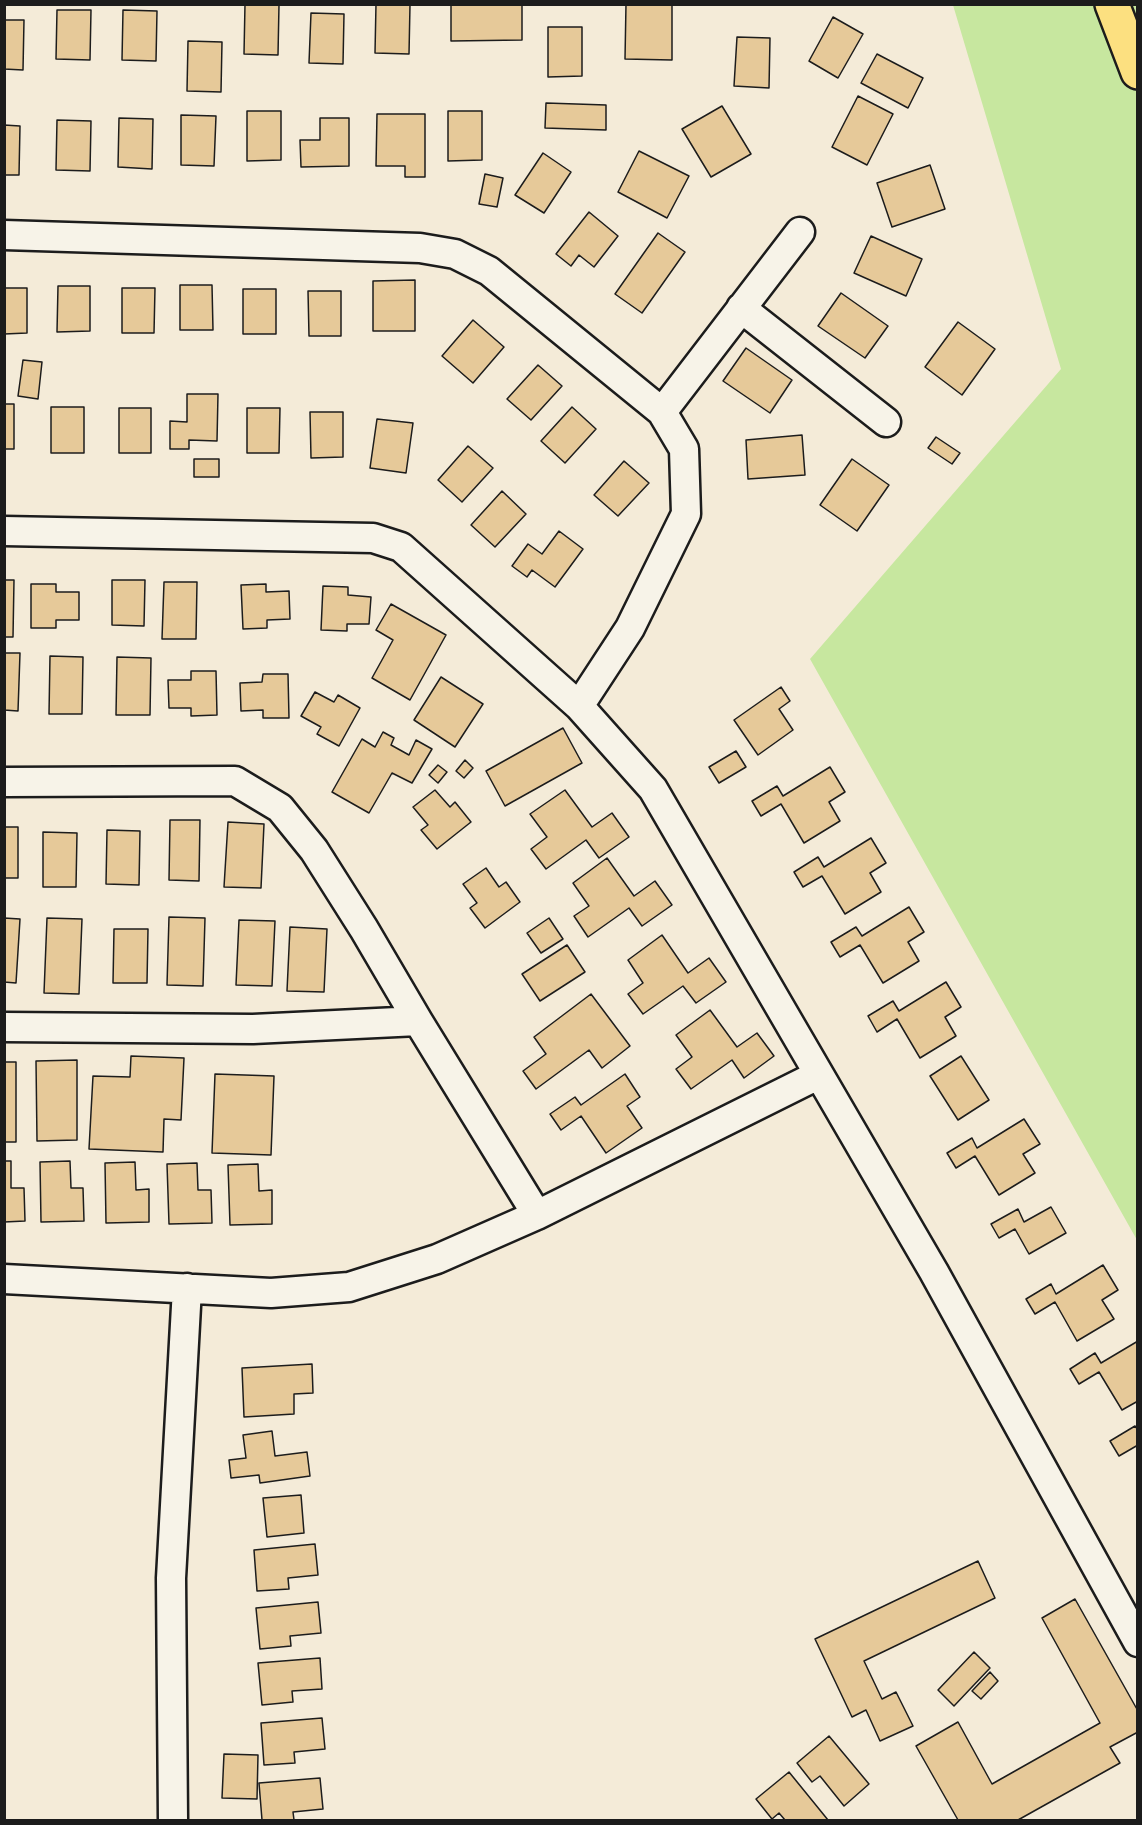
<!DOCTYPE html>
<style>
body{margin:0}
#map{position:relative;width:1142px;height:1825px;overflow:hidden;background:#f4ebd8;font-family:Dekko,sans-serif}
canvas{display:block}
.frame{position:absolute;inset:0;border:6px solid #1c1c1c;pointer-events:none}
</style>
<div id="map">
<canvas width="1142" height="1825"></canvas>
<div class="frame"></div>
</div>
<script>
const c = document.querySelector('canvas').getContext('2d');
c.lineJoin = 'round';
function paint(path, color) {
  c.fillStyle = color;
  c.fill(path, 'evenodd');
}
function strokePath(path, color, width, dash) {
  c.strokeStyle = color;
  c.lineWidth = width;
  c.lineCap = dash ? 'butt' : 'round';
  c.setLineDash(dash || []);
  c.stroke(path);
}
paint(new Path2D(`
 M953,5H1137V1240L810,659L1061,369Z`), '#c7e79f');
const building = new Path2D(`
 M245,4L279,5L278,55L244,54Z
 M376,4L410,5L409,54L375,53Z
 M451,4H522V40L451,41Z
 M626,4H672V60L625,59Z
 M57,10H91L90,60L56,59Z
 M123,10L157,11L156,61L122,60Z
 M311,13L344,14L343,64L309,63Z
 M833,17L863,34L838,78L809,61Z
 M4,20H24L23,70L4,69Z
 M548,27H582V76L548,77Z
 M737,37L770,38L769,88L734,86Z
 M188,41L222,42L221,92L187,91Z
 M877,54L923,78L908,108L861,83Z
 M858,96L893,114L867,165L832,147Z
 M546,103L606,105V130L545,128Z
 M722,106L751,154L711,177L682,129Z
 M247,111H281V160L247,161Z
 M448,111H482V160L448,161Z
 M377,114H425V177H405V166H376Z
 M181,115L216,116L214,166L181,165Z
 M119,118L153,119L152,169L118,167Z
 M320,118H349V166L301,167L300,140H320Z
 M57,120L91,121L90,171L56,170Z
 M4,125L20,126L19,175H4Z
 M639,151L689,176L667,218L618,192Z
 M543,153L571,172L544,213L515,195Z
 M930,165L945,209L892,227L877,183Z
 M485,174L503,178L497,207L479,204Z
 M589,212L618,236L594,267L579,255L571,266L556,254Z
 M658,233L685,252L642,313L615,294Z
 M871,236L922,259L906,296L854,273Z
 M415,280V331H373V281Z
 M180,285H212L213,330H180Z
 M58,286H90V331L57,332Z
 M4,288H27V333L4,334Z
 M122,288H155L154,333H122Z
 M243,289H276V334H243Z
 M308,291H341V336H309Z
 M841,293L888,326L865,358L818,326Z
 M473,320L504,347L473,383L442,356Z
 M958,322L995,349L962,395L925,367Z
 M746,348L792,380L770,413L723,381Z
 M23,360L42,362L38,399L18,396Z
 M538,365L562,386L531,420L507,399Z
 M187,394H218L217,441L189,440V449H170V421L187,422Z
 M4,404H14V449H4Z
 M51,407H84V453H51Z
 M572,407L596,429L565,463L541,441Z
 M119,408H151V453H119Z
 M247,408H280L279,453H247Z
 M310,412H343V457L311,458Z
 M377,419L413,423L406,473L370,468Z
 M802,435L805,475L748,479L746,440Z
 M936,437L960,453L952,464L928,448Z
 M468,446L493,468L462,502L438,480Z
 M194,459H219V477H194Z
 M852,459L889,485L857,531L820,505Z
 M624,461L649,483L618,516L594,495Z
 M502,491L526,514L495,547L471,525Z
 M559,531L583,549L555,587L532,570L527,577L512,566L528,544L542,554Z
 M4,580H14L13,637H4Z
 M112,580H145L144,626L112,625Z
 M164,582H197L196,639H162Z
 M31,584H56V592H79V620H56V628H31Z
 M266,584V592L289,591L290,619L267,620V628L243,629L241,585Z
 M323,586L348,587V595L371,597L369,624H347V631L321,630Z
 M391,604L446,635L410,700L372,678L393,640L376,630Z
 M4,653H20L18,711L4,710Z
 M50,656L83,657L82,714H49Z
 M117,657L151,658L150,715H116Z
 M191,671H216L217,715L191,716V708H169L168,680H191Z
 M263,674H288L289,718H263V710L241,711L240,683L262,682Z
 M441,677L483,704L455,747L414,720Z
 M781,687L790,701L779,709L793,730L758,755L734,720Z
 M315,692L334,702L338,695L360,708L339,746L317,734L321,727L301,716Z
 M563,728L582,763L505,806L486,771Z
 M383,732L394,738L391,745L409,755L416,740L432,749L412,783L392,773L369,813L332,792L362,739L375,747Z
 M736,751L746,767L719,783L709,767Z
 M465,760L473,768L464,778L456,771Z
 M438,765L447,772L438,783L429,775Z
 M830,767L845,792L829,802L840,821L804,843L781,804L761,816L752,801L777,786L783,796Z
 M435,790L450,807L455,802L471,822L437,849L421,830L428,825L413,807Z
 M565,790L592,827L612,813L629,837L599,858L586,840L546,869L531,849L547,837L530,814Z
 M170,820H200L199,881L169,880Z
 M228,822L264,824L261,888L224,887Z
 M4,827H18V878H4Z
 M107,830L140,831L139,885L106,884Z
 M43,832L77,833L76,887H43Z
 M871,838L886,863L870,873L881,892L845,914L822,876L803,887L794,872L818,857L824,867Z
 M607,858L634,896L655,881L672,905L642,926L629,908L588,937L574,916L589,906L573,883Z
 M486,868L499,887L506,882L520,902L485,928L470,908L477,903L463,884Z
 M909,907L924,932L908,942L919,961L883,983L860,945L840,957L831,942L856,927L862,936Z
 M169,917L205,918L203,986L167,985Z
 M4,918L20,919L16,983L4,982Z
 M47,918L82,919L79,994L44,993Z
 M549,918L563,939L541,953L527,933Z
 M239,920L275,921L272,986L236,985Z
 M290,927L327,929L324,992L287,991Z
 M114,929H148L147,983H113Z
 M662,935L688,973L709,958L726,982L696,1003L683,986L643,1014L628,994L643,983L628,960Z
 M567,945L585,972L540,1001L522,974Z
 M946,982L961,1007L945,1017L956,1036L920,1058L897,1019L877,1032L868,1016L893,1001L899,1011Z
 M591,994L630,1046L602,1068L589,1050L536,1089L523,1071L546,1054L534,1037Z
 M710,1010L737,1047L757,1033L774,1056L744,1078L732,1060L691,1089L676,1069L692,1057L676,1035Z
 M131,1056L184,1058L181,1120L164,1119L163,1152L89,1149L93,1076L130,1077Z
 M961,1056L989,1100L958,1120L930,1076Z
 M77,1060V1140L37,1141L36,1061Z
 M4,1062H16V1142H4Z
 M215,1074L274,1076L271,1155L212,1153Z
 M625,1074L640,1097L627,1106L642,1128L606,1153L581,1116L561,1130L550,1114L575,1097L581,1105Z
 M1024,1119L1040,1144L1023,1154L1035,1173L999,1195L975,1156L956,1168L947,1153L972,1138L977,1148Z
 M4,1161H11V1188H24L25,1221L4,1222Z
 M70,1161L71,1188H83L84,1221L41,1222L40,1162Z
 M135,1162L136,1190L149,1189V1222L106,1223L105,1163Z
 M197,1163L198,1190H211L212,1223L169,1224L167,1164Z
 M258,1164L259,1191L272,1190V1224L230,1225L228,1165Z
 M1051,1207L1066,1233L1029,1254L1015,1229L999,1238L991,1224L1018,1209L1024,1222Z
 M1103,1265L1118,1290L1102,1300L1114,1319L1077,1341L1055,1302L1035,1314L1026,1299L1051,1284L1056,1294Z
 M1138,1341V1401L1122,1410L1099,1372L1079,1384L1070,1369L1095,1353L1101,1363Z
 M312,1364L313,1393L294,1394V1414L244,1417L242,1368Z
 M1135,1426L1138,1430V1445L1119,1456L1110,1441Z
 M272,1431L275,1456L307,1452L310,1476L260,1483L259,1475L231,1478L229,1460L246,1458L243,1435Z
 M301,1495L304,1533L267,1537L263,1498Z
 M315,1544L318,1575L288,1578L289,1589L257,1591L254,1550Z
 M978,1561L995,1598L864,1661L882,1699L896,1692L913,1726L880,1741L866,1710L852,1717L815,1639Z
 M1075,1599L1138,1711V1732L1110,1747L1120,1763L1018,1820H958L916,1746L958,1722L992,1784L1100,1723L1042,1618Z
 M318,1602L321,1633L290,1636L291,1646L260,1649L256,1608Z
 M974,1652L990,1668L954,1706L938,1690Z
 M320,1658L322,1689L292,1691L293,1702L262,1705L258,1663Z
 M990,1672L998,1681L981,1699L972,1691Z
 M322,1718L325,1749L294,1752L295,1763L264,1765L261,1723Z
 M829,1736L869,1784L844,1806L820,1776L812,1782L797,1763Z
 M224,1754L258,1755L257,1799L222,1798Z
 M789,1772L828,1820H785L779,1813L772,1819L756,1799Z
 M320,1778L323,1809L293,1812L294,1820H262L259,1783Z`);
paint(building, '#e6c999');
strokePath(building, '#1c1c1c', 1.5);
const minor = new Path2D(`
 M4,235L420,248L455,254L489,271L662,412L684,449L686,514L630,628L579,706
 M741,308L886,422
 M662,412L800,232
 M4,531L373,538L401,547L579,706L653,789L934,1272L1138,1642
 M4,782L235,781L280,808L314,850L364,929L418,1021L537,1215
 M4,1027L253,1029L418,1021
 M4,1279L271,1293L349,1287L437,1259L537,1215L818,1075
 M173,1820L171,1578L187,1288`);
const major = new Path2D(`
 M1112,4L1138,72`);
strokePath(minor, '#1c1c1c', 33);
strokePath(major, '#1c1c1c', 38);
strokePath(minor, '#f7f3e8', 28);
strokePath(major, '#fce080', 33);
</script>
